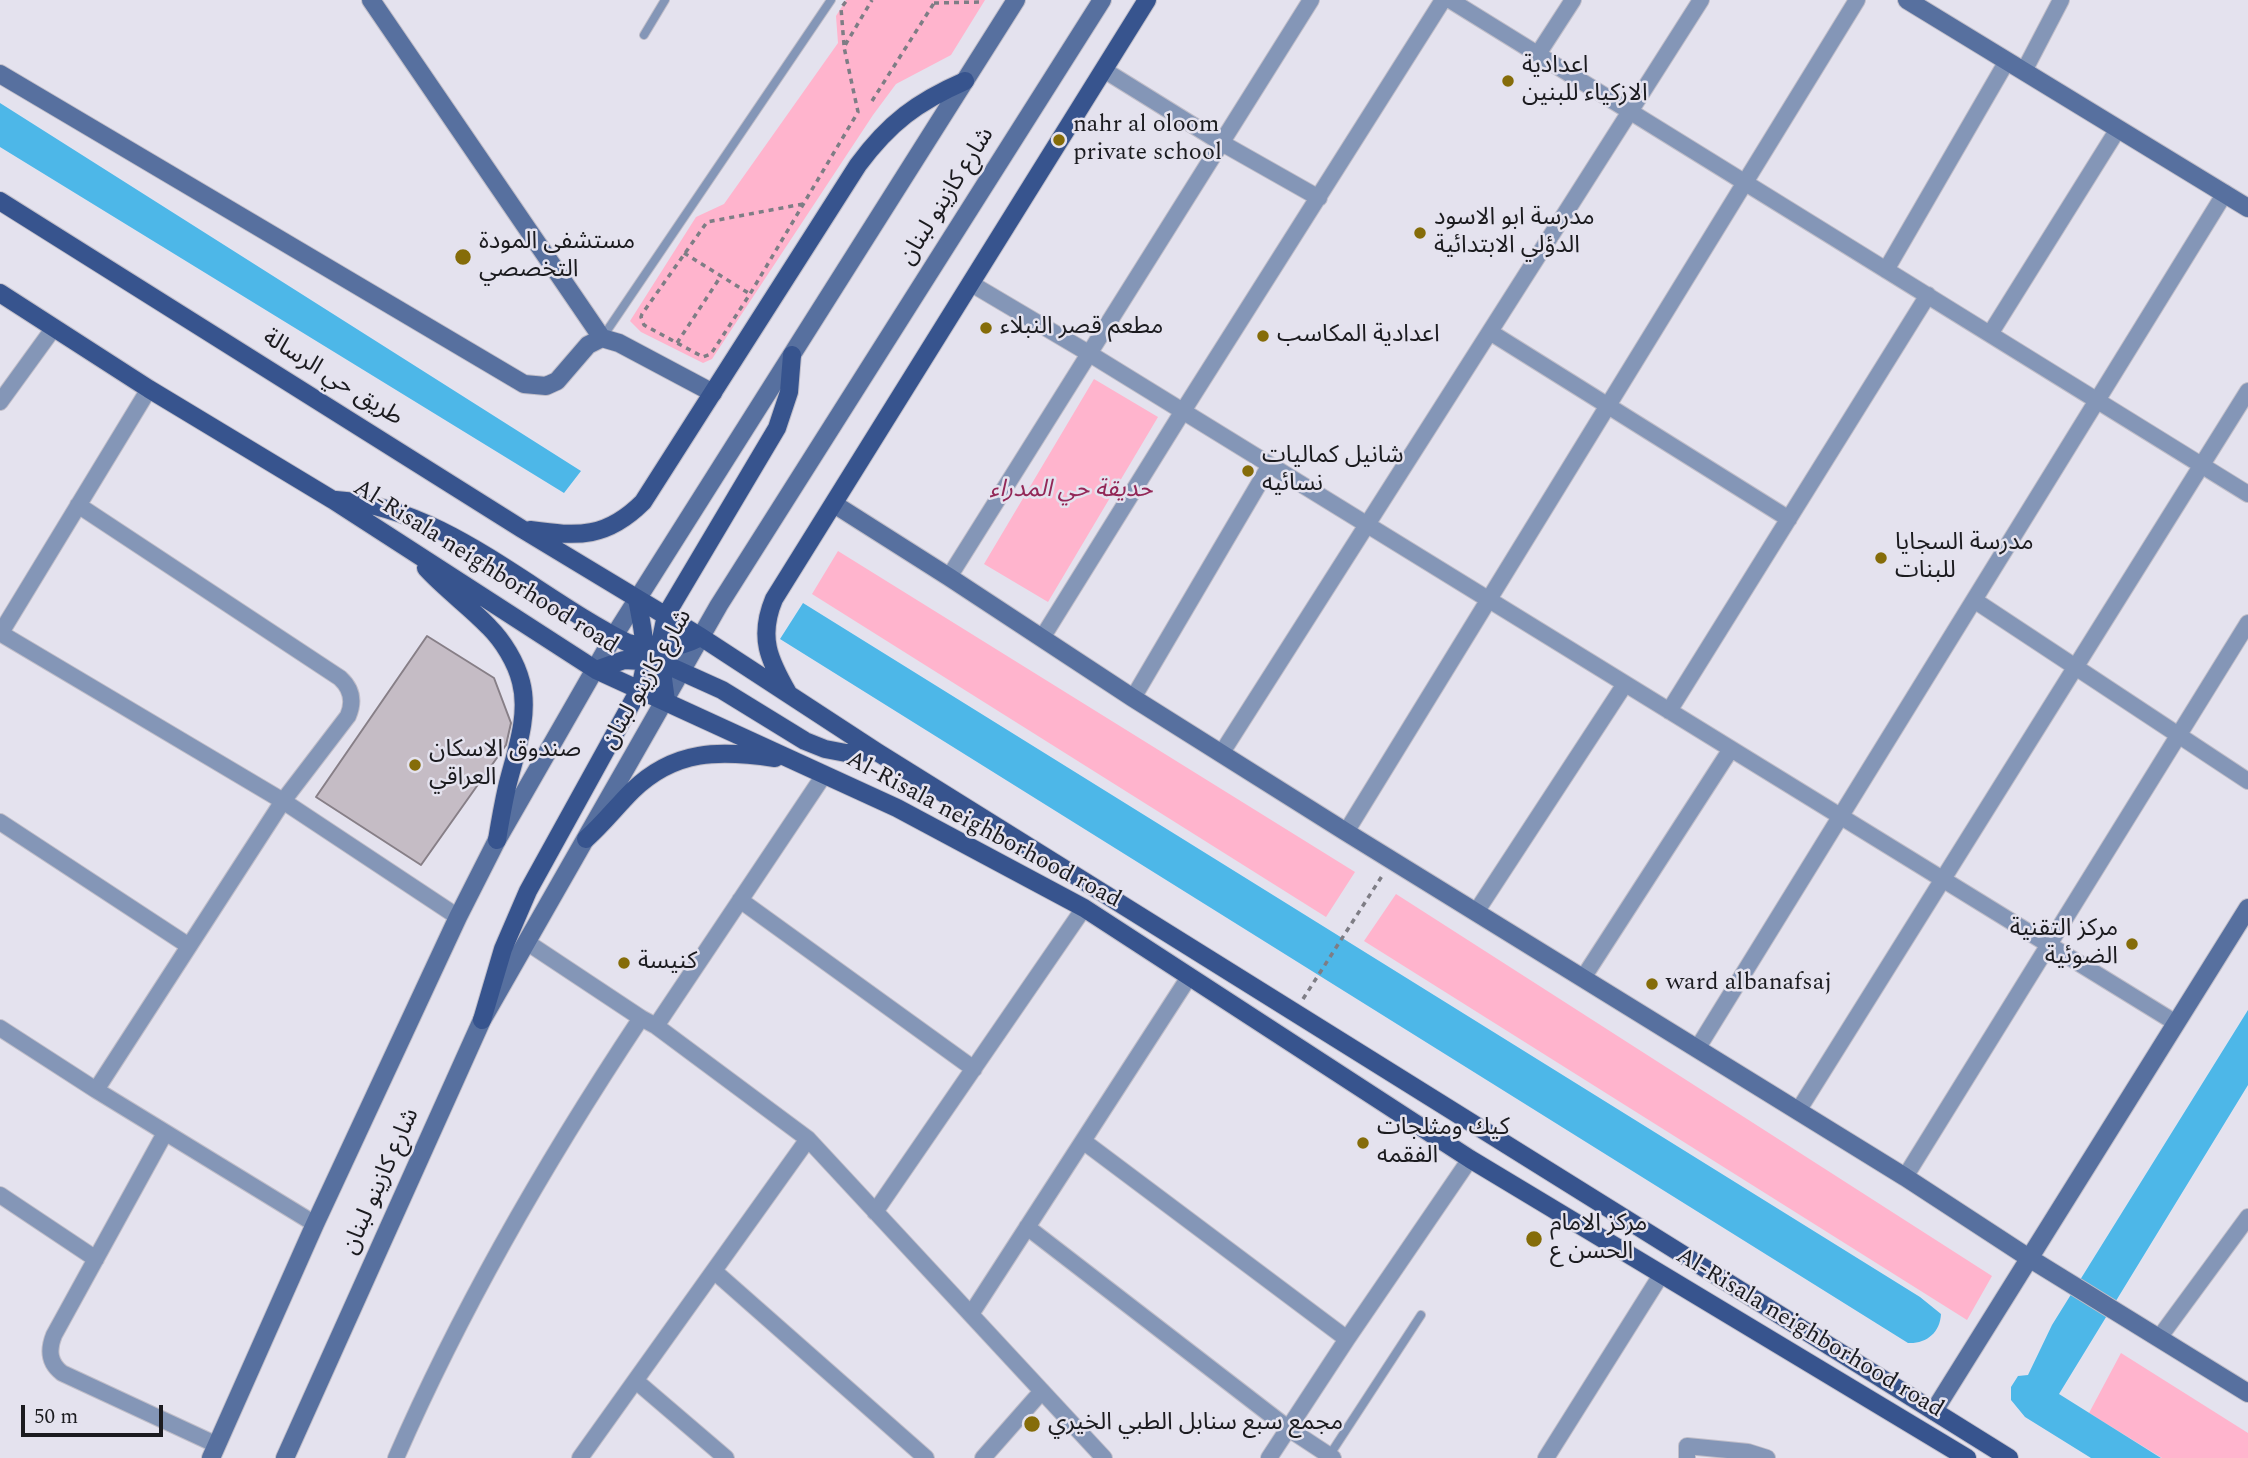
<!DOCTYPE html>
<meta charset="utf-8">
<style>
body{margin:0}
#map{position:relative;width:2248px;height:1458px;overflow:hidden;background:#e4e2ee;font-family:Spectral,serif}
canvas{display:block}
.scale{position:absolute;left:21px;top:1405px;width:142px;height:32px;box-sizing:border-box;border:4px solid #1b1b1f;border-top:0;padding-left:9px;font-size:21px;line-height:24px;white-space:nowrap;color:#1b1b1f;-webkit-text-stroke:5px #e4e2ee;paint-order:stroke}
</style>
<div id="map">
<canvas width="2248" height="1458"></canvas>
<div class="scale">50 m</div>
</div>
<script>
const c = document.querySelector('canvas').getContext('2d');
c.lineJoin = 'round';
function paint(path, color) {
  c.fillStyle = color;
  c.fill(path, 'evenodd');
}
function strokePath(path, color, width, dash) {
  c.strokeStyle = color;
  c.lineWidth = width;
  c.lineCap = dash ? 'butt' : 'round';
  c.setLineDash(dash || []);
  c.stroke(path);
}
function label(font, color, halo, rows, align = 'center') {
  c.font = font + ' Spectral,"Noto Sans Arabic",serif';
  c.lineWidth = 5;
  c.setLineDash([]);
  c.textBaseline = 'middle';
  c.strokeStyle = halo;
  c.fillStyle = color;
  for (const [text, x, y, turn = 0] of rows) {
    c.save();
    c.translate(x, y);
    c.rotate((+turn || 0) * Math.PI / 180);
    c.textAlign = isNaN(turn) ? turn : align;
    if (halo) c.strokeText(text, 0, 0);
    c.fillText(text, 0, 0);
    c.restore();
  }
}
paint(new Path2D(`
 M846,0H985L951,55L896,84L873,115L712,359L703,363L641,332L630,321L696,217L724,204L838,43L836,16Z
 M1094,379L1158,417L1048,602L984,564Z
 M838,551L1355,872L1326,917L812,594Z
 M1396,894L1992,1276L1967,1320L1364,941Z
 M2121,1353L2248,1433V1458H2162L2089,1413Z`), '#ffb4cd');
paint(new Path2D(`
 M0,103L581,471L564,493L0,147Z
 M803,603L1920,1297L1941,1314C1940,1333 1926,1344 1908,1343L780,639Z
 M2248,1010V1085L2059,1394L2161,1458H2091L2025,1417L2011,1400V1387L2018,1376L2028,1375L2052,1325Z`), '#4db7e8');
const building = new Path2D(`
 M427,636L494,678L511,723L506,745L421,865L316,797Z`);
paint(building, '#c5bcc5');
strokePath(building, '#877f87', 2);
const lane = new Path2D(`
 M644,35L665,0
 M602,338L831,0
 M1329,1456L1421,1315`);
const street = new Path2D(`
 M1450,0L2248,494
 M1538,54L1573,0
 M1104,70L1220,142L1319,198
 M2024,71L2061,0
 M1886,270L2007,61
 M970,283L1090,354L2176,1023
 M1490,332L1789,519
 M1990,334L2118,129
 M0,402L53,329
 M78,505L340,678C352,689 354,702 348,716L283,801L96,1090
 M949,577L1311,0
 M1974,600L2248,781
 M0,633L283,801L458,917
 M0,634L149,389
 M1042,638L1183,411L1443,0
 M1133,698L1270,465
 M1669,711L1928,295
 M1221,754L1701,0
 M0,822L189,946
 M1346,832L1857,0
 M740,900L974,1069
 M1476,912L1625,684
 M528,943L641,1018L656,1026L808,1139L1104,1458
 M1583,978L1731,749
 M656,1026L824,775
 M0,1028L96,1090L315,1224
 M1697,1049L2225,193
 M1798,1111L2248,391
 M165,1133L54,1335C48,1350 49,1363 62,1373L217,1445
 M1083,1141L1347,1339
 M1905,1177L2248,623
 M0,1195L96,1259
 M875,1212L1084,908
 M1027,1227L1289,1429L1333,1458
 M714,1271L926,1458
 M971,1314L1189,977
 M2159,1338L2248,1217
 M636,1381L726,1458
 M396,1458C463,1304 548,1158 641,1018
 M580,1458L808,1139
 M983,1458L1042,1391
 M1269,1458L1347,1339L1470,1159
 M1546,1458L1661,1275
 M1687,1458V1446L1748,1452L1767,1458`);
const secondary = new Path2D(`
 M371,0L602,338
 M1907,0L2248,208
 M0,74L524,384L546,386L557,381L588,345L602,338L619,343L713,393
 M834,504L949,577L1133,698L1346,832L1905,1177L2029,1258L2248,1393
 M1934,1411L2248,908
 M211,1458L315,1224L458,917L497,840L614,636L1016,0
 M285,1458L482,1020L719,605L1102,0`);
const primary = new Path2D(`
 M0,201L522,529L701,637L877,752L2009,1458
 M0,293L149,389L333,500L596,670L897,808L1084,908L1470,1159L1967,1458
 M336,500C445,507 533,596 628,643C656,651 675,650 701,637
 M530,530C579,537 607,538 643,502L858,165C889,123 917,102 965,81
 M426,568C446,590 469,606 489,627C503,641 516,662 521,682C530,716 515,754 507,787C503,805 500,822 497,840
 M596,670L624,660L660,662L722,690L805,741L825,749L846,753L877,752
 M788,693C769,660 758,637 774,599L1147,0
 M666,701L659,649L666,615L777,428L789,392L792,355
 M586,839C603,824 616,807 632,791C675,749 720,750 775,758
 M482,1020L503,949L528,891L639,690C650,660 643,630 637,599`);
strokePath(lane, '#c0bec9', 10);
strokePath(street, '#c0bec9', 18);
strokePath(secondary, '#c0bec9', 20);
strokePath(primary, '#c0bec9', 20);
strokePath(new Path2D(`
 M934,3L981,2
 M844,45L841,8L847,0
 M872,101L934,3L932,0
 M803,204L707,222L642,314L641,317L644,325L703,357L711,354L750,294L858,112L844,47L872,0
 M684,253L750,294
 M677,343L721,276
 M1303,999L1382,876`), '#7e7d85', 3.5, [5, 5]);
strokePath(lane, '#8496b7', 8);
strokePath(street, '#8496b7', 16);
strokePath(secondary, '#57709f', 18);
strokePath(primary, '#37548e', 18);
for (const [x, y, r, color] of [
 [1508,81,7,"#856c09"],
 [1059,140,7,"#856c09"],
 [1420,233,7,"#856c09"],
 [463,257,9,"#856c09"],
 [986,328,7,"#856c09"],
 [1263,336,7,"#856c09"],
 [1248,471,7,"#856c09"],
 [1881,558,7,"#856c09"],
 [415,765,7,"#856c09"],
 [2132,944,7,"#856c09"],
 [624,963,7,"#856c09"],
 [1652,984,7,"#856c09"],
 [1363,1143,7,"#856c09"],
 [1534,1239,9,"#856c09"],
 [1032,1424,9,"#856c09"]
]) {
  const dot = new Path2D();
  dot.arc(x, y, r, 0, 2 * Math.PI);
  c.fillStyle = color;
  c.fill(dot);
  strokePath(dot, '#e4e2ee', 2.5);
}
label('24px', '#1b1b1f', '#e4e2ee', [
 ["اعدادية",1522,67],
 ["الازكياء للبنين",1522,95],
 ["nahr al oloom",1073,126],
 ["private school",1073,154],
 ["مدرسة ابو الاسود",1434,219],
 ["الدؤلي الابتدائية",1434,247],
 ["مستشفى المودة",479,243],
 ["التخصصي",479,271],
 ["مطعم قصر النبلاء",1000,328],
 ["اعدادية المكاسب",1277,336],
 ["شانيل كماليات",1262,457],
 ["نسائيه",1262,485],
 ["مدرسة السجايا",1895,544],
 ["للبنات",1895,572],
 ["صندوق الاسكان",429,751],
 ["العراقي",429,779],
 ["مركز التقنية",2118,930,"right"],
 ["الضوئية",2118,958,"right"],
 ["كنيسة",638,963],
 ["ward albanafsaj",1666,984],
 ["كيك ومثلجات",1377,1129],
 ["الفقمه",1377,1157],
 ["مركز الامام",1550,1225],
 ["الحسن ع",1550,1253],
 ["مجمع سبع سنابل الطبي الخيري",1048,1424]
], 'left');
label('24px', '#1b1b1f', '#e4e2ee', [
 ["شارع كازينو لبنان",948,197,-58],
 ["طريق حي الرسالة",332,379,32],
 ["Al-Risala neighborhood road",485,568,32],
 ["شارع كازينو لبنان",648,680,-60],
 ["Al-Risala neighborhood road",983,831,28],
 ["شارع كازينو لبنان",382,1182,-66],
 ["Al-Risala neighborhood road",1809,1334,31]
]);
label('italic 24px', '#932757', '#e4e2ee', [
 ["حديقة حي المدراء",1071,491]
]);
</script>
